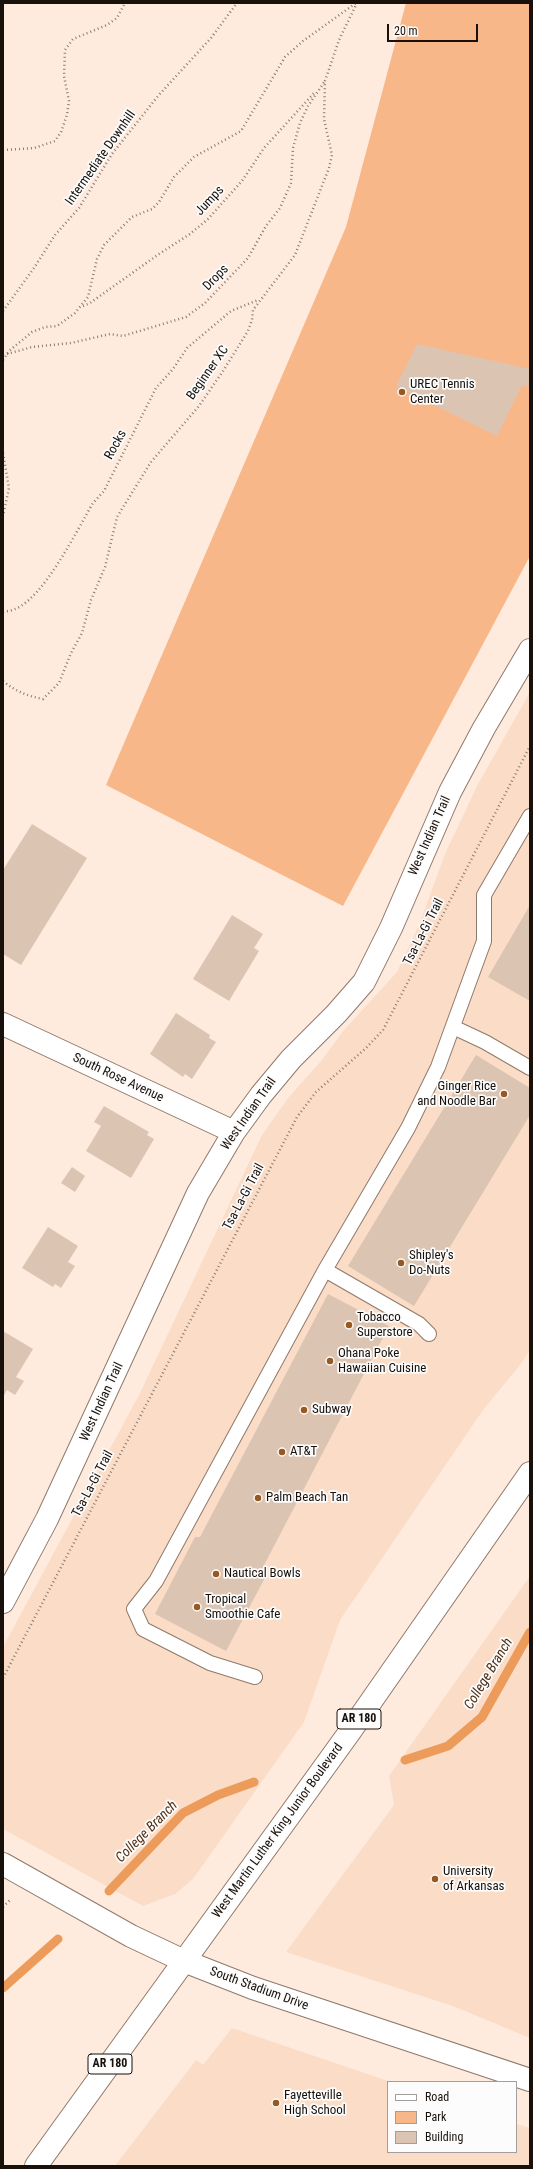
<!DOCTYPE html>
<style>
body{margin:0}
#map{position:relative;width:533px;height:2169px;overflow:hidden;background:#feebdd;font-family:"Roboto Condensed",sans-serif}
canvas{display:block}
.frame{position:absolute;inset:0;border:4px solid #18100a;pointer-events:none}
.legend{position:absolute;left:387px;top:2081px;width:130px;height:72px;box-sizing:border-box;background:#fcfcfc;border:1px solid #a19e9b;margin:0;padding:5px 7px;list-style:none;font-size:12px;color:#18100a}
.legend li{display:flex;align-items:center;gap:8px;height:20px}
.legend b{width:20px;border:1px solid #a19e9b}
.scale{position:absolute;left:387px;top:24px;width:91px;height:18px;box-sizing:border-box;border:2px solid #18100a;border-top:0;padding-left:5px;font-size:12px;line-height:14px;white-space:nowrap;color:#18100a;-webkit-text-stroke:3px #fcfcfc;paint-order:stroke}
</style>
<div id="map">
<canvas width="533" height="2169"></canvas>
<div class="frame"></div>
<ul class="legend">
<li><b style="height:5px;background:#fff"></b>Road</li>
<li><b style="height:11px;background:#f8b788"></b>Park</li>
<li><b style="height:11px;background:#dcc4b3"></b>Building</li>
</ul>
<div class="scale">20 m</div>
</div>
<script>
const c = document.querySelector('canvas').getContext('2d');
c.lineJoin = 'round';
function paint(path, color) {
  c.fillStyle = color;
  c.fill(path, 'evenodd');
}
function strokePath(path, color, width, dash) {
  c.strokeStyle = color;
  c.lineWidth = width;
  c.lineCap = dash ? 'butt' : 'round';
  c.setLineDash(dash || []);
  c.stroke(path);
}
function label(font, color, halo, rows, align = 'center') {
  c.font = font + ' "Roboto Condensed",sans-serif';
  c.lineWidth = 3.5;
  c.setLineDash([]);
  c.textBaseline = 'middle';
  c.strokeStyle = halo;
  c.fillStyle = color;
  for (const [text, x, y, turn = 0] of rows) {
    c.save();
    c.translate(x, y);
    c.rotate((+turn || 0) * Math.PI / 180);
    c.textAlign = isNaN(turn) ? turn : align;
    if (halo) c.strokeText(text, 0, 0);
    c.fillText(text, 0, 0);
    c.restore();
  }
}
paint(new Path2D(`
 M530,692V1350L520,1365L483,1410L340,1620L304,1722L193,1879L175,1894L143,1906L3,1829V1647L140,1393L262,1135L288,1098L321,1061L344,1030L397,972L419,925L445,854L477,786Z
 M530,1576V2038L453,2006L286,1952L394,1805L389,1776Z
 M232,2028L391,2082H388V2152H516V2124L530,2128V2166H115L196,2060L203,2065Z`), '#fbdcc6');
paint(new Path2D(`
 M406,3H530V556L343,906L106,785L346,227Z`), '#f8b788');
strokePath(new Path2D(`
 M405,1760L448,1746L482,1717L530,1632
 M109,1891L183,1813L218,1795L254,1782
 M3,1988L58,1939`), '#ed9b5a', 9);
paint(new Path2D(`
 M417,344L530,369V387L522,385L497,436L396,386Z
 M32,824L87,858L21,965L3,954V870Z
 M530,905V1001L488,977Z
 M232,915L263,934L254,948L259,951L229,1001L193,979Z
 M176,1013L210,1035L209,1038L216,1042L192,1079L185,1074L183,1077L150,1054Z
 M476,1055L530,1088V1115L414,1306L348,1266Z
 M104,1106L149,1132L147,1135L154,1139L131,1178L86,1151L101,1126L94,1122Z
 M72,1167L85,1176L75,1192L61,1183Z
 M48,1227L78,1246L68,1262L75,1266L61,1288L55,1284L53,1287L22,1268Z
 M328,1294L389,1326L262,1569L267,1574L226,1651L155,1614L195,1537H200Z
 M3,1331L33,1349L16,1377L24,1381L15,1395L7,1390L3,1397Z`), '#dcc4b3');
const lane = new Path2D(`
 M453,1027L485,1042L530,1068
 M325,1270L419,1324L429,1334
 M255,1677L210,1663L143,1629L134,1609L156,1581L325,1270L408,1128L438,1067L484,941V895L530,816`);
const street = new Path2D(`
 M3,1024L234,1132
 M3,1602L47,1519L198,1193L234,1132L261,1095L291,1059L336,1014L364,982L391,928L450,792L484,728L530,650
 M3,1864L131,1936L184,1961`);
const secondary = new Path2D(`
 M184,1961L253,1988L530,2080`);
const primary = new Path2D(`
 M36,2166L349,1733L530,1473`);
strokePath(lane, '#8f796a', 16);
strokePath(street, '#8f796a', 24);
strokePath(secondary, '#8f796a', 24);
strokePath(primary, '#8f796a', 24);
strokePath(new Path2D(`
 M3,150L34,148L55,141L61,132L67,115L69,101L64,76L65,50L73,39L107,25L117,18L125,3
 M83,306L90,303L159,254L190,234L208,219L242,181L264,148L315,92
 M3,311L34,268L55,235L79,208L112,154L158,96L211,38L237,3
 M7,354L32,347L71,343L110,334L123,336L186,317L205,303L248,258L266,226L280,208L291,183L293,148L300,123L308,106L325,81
 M3,360L9,351L32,332L45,327L57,326L75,313L88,297L97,259L104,245L132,217L152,209L159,202L174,177L194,157L241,131L285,57L303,41L356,3
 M3,453L9,488L3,516
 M3,612C7,611 11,611 15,609C44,598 77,530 93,503L104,491L156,388L173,369L187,348L231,311L258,300
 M3,681C15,691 27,696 43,699L59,683L71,653L82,633L91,600L105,567L117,517L151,462L199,406L223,371L248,331L252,320L253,310L295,255L329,168L332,155L324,119L325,81L339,40L357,3
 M3,1678L297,1117L316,1092L366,1048L383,1030L530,746
 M3,1907L11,1899`), '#8a7c72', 2.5, [1, 3]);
strokePath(lane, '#fff', 14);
strokePath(street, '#fff', 22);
strokePath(secondary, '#fff', 22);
strokePath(primary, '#fff', 22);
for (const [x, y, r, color] of [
 [402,392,4,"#985821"],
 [504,1094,4,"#985821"],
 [401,1263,4,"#985821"],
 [349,1325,4,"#985821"],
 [330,1361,4,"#985821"],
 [304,1410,4,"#985821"],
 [282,1452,4,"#985821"],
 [258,1498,4,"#985821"],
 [216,1574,4,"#985821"],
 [197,1607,4,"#985821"],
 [435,1879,4,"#985821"],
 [276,2103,4,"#985821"]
]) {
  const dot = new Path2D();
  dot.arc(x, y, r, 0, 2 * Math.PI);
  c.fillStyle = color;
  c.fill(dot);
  strokePath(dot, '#fcfcfc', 1.5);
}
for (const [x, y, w] of [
 [359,1719,44],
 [110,2064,44]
]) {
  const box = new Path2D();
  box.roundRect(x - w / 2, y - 10, w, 20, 3);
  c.fillStyle = '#fcfcfc';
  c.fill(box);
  strokePath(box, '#18100a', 1);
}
label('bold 12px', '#18100a', null, [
 ["AR 180",359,1719],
 ["AR 180",110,2064]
]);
label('13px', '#18100a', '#fcfcfc', [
 ["Intermediate Downhill",101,158,-55],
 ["Jumps",210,201,-47],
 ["Drops",216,278,-46],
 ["Beginner XC",208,373,-55],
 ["Rocks",116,445,-61],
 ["West Indian Trail",430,836,-66],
 ["Tsa-La-Gi Trail",424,932,-63],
 ["South Rose Avenue",118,1078,25],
 ["West Indian Trail",249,1114,-55],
 ["Tsa-La-Gi Trail",244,1197,-62],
 ["West Indian Trail",102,1402,-65],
 ["Tsa-La-Gi Trail",93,1484,-62],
 ["West Martin Luther King Junior Boulevard",278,1831,-54],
 ["South Stadium Drive",259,1989,20]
]);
label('13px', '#18100a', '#fcfcfc', [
 ["UREC Tennis",410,385],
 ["Center",410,400],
 ["Ginger Rice",496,1087,"right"],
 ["and Noodle Bar",496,1102,"right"],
 ["Shipley's",409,1256],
 ["Do-Nuts",409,1271],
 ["Tobacco",357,1318],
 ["Superstore",357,1333],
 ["Ohana Poke",338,1354],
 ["Hawaiian Cuisine",338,1369],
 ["Subway",312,1410],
 ["AT&T",290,1452],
 ["Palm Beach Tan",266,1498],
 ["Nautical Bowls",224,1574],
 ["Tropical",205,1600],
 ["Smoothie Cafe",205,1615],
 ["University",443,1872],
 ["of Arkansas",443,1887],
 ["Fayetteville",284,2096],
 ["High School",284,2111]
], 'left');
label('italic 14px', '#502f14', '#fcfcfc', [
 ["College Branch",489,1674,-59],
 ["College Branch",147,1832,-45]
]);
</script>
